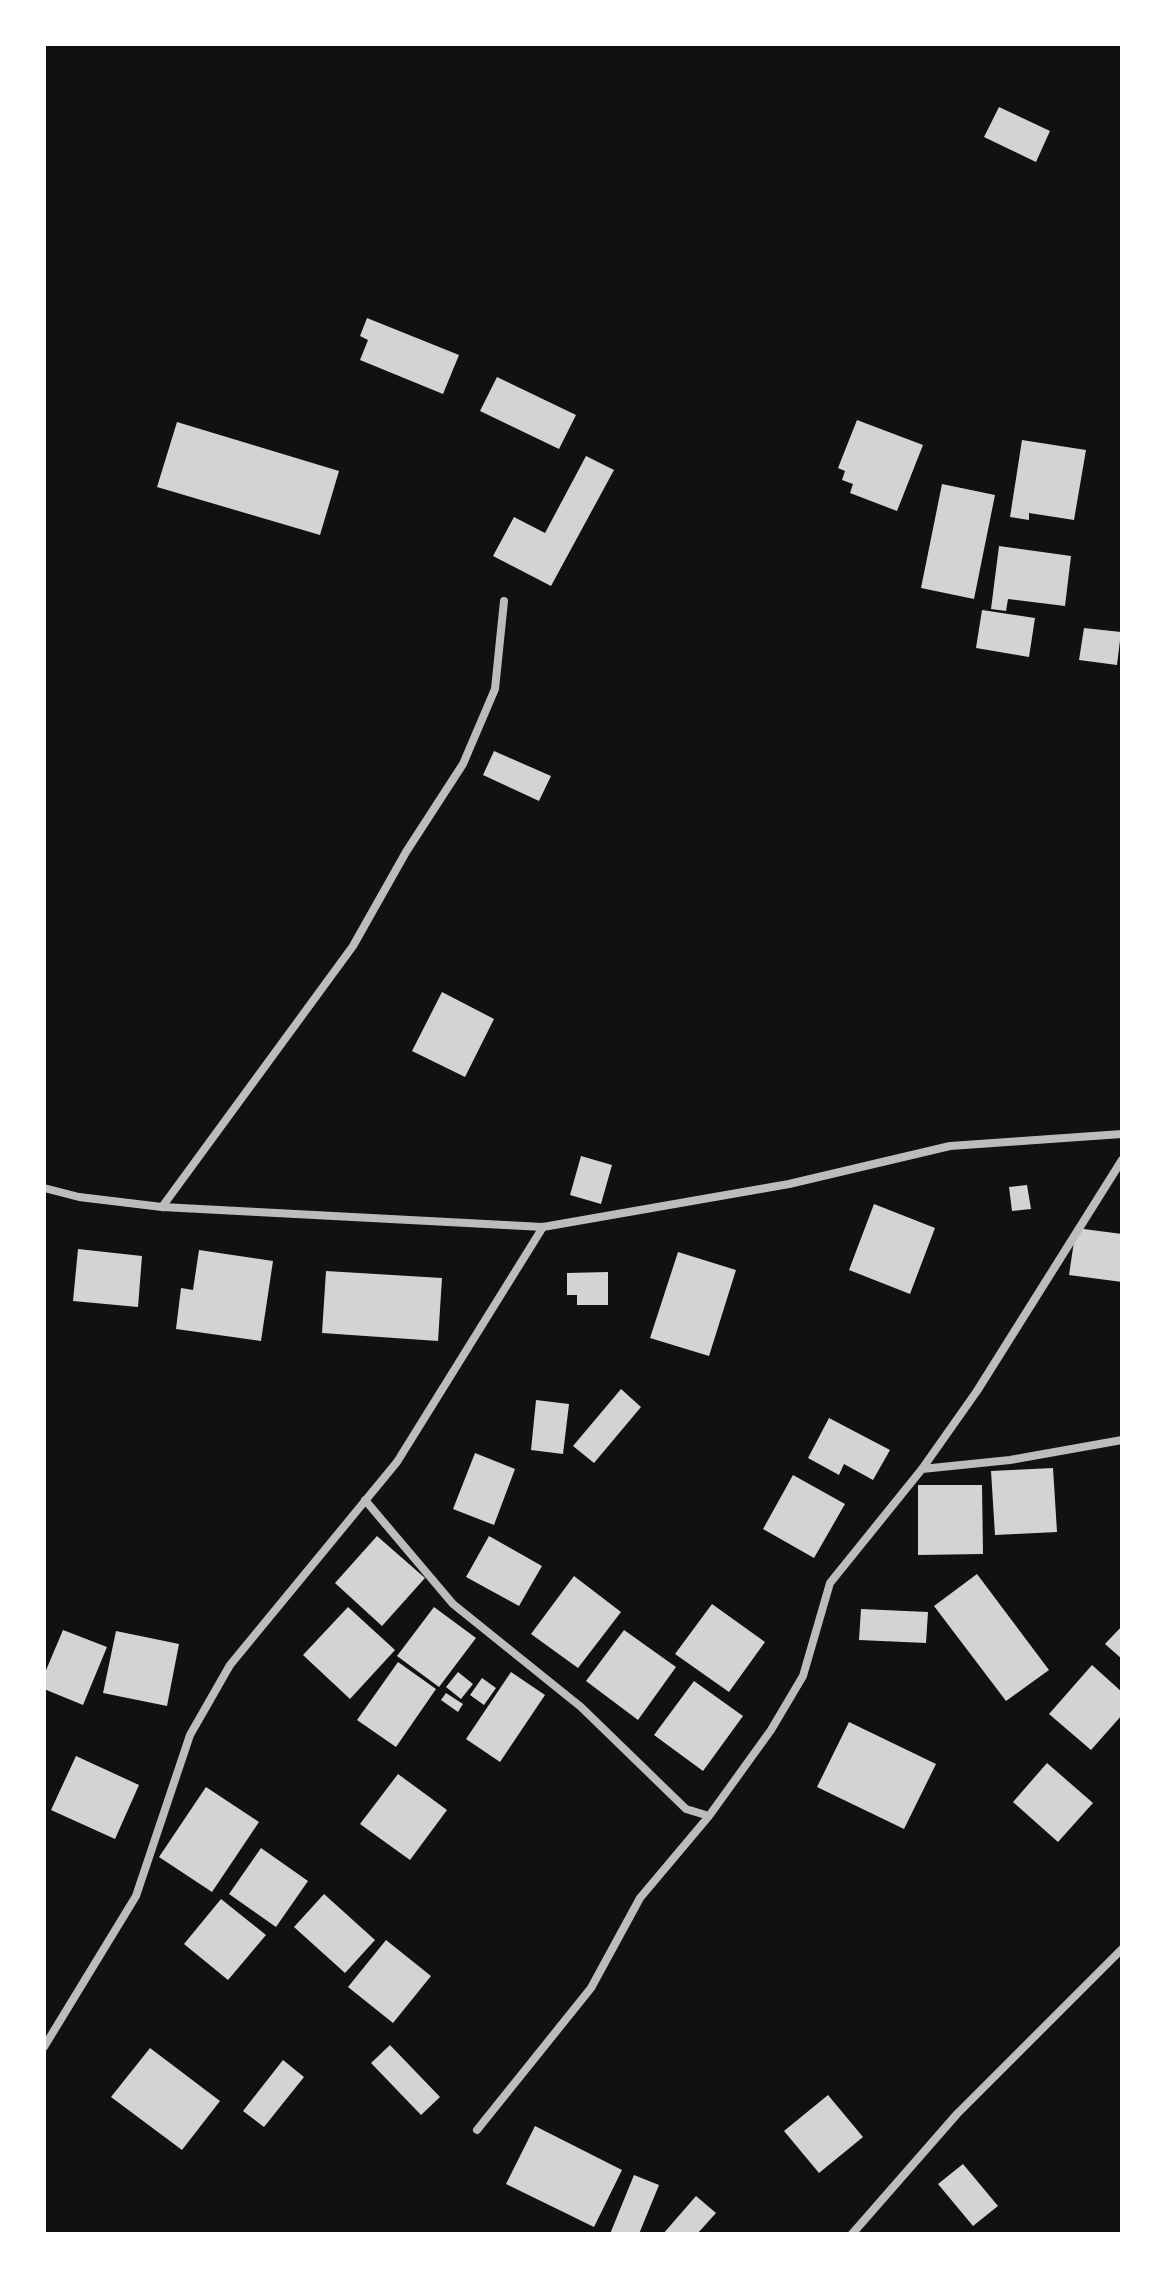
<!DOCTYPE html>
<style>
body{margin:0}
#map{position:relative;width:1166px;height:2278px;overflow:hidden;background:#111;font-family:Helvetica,sans-serif}
canvas{display:block}
.frame{position:absolute;inset:0;border:46px solid #fff;pointer-events:none}
</style>
<div id="map">
<canvas width="1166" height="2278"></canvas>
<div class="frame"></div>
</div>
<script>
const c = document.querySelector('canvas').getContext('2d');
c.lineJoin = 'round';
function paint(path, color) {
  c.fillStyle = color;
  c.fill(path, 'evenodd');
}
function strokePath(path, color, width, dash) {
  c.strokeStyle = color;
  c.lineWidth = width;
  c.lineCap = dash ? 'butt' : 'round';
  c.setLineDash(dash || []);
  c.stroke(path);
}
paint(new Path2D(`
 M999,107L1050,131L1036,162L984,137Z
 M367,318L459,355L443,394L360,360L368,340L360,336Z
 M497,377L576,415L559,449L480,411Z
 M857,420L923,445L897,511L850,493L853,484L842,480L845,471L838,468Z
 M177,422L339,471L320,535L157,487Z
 M1022,440L1086,450L1074,520L1029,513V520L1010,517Z
 M586,456L614,470L551,586L493,556L514,517L545,533Z
 M942,484L995,495L974,599L921,588Z
 M999,546L1071,556L1065,606L1008,599L1006,611L991,609Z
 M982,610L1035,618L1029,657L976,648Z
 M1084,628L1121,632L1117,665L1079,660Z
 M494,751L551,776L539,801L483,775Z
 M442,992L494,1019L465,1077L412,1051Z
 M581,1156L612,1165L601,1204L570,1195Z
 M1027,1185L1031,1209L1012,1211L1009,1187Z
 M874,1204L935,1228L910,1294L849,1270Z
 M1076,1228L1122,1234V1282L1069,1275Z
 M78,1249L142,1256L138,1307L73,1301Z
 M199,1250L273,1261L261,1341L176,1329L181,1288L193,1290Z
 M678,1252L736,1270L709,1356L650,1338Z
 M326,1271L442,1278L438,1341L322,1333Z
 M608,1272V1305H577V1295H567V1273Z
 M621,1389L641,1407L594,1463L573,1446Z
 M536,1400L569,1404L563,1454L531,1450Z
 M829,1418L890,1450L873,1480L844,1464L839,1475L808,1458Z
 M475,1453L515,1469L494,1525L453,1509Z
 M1053,1468L1057,1532L995,1535L991,1471Z
 M793,1475L845,1504L814,1558L763,1529Z
 M918,1485H982L983,1554L918,1555Z
 M377,1536L425,1578L382,1626L335,1583Z
 M489,1536L542,1566L519,1606L466,1577Z
 M977,1574L1049,1670L1006,1701L934,1606Z
 M574,1576L621,1612L578,1668L531,1634Z
 M712,1604L765,1642L729,1692L675,1654Z
 M348,1607L395,1650L350,1699L303,1655Z
 M434,1607L476,1638L439,1687L397,1656Z
 M861,1609L928,1612L926,1643L859,1640Z
 M1122,1626V1659L1105,1644Z
 M63,1630L107,1647L83,1705L44,1689V1675Z
 M624,1630L676,1667L638,1720L586,1681Z
 M116,1631L179,1644L167,1706L103,1693Z
 M398,1662L436,1689L396,1747L357,1720Z
 M1092,1665L1122,1692V1715L1091,1750L1049,1714Z
 M458,1672L473,1684L461,1699L446,1687Z
 M511,1672L545,1695L500,1762L466,1739Z
 M482,1678L496,1688L484,1705L470,1695Z
 M694,1681L743,1716L703,1771L654,1735Z
 M446,1693L463,1704L458,1712L441,1700Z
 M849,1722L936,1764L904,1829L817,1787Z
 M76,1756L139,1785L115,1839L51,1810Z
 M1047,1763L1093,1803L1058,1842L1013,1802Z
 M398,1774L447,1810L410,1860L360,1824Z
 M206,1787L259,1822L212,1892L159,1857Z
 M261,1848L308,1881L276,1927L229,1894Z
 M324,1894L375,1940L345,1973L294,1927Z
 M221,1899L266,1935L228,1980L184,1944Z
 M386,1940L431,1976L393,2023L348,1987Z
 M390,2045L440,2097L421,2115L371,2063Z
 M150,2048L220,2101L182,2150L111,2097Z
 M283,2060L304,2077L264,2127L243,2111Z
 M828,2095L863,2137L819,2173L784,2131Z
 M535,2126L622,2170L594,2227L506,2184Z
 M963,2164L998,2206L973,2226L938,2184Z
 M634,2175L659,2185L639,2234H610Z
 M696,2196L716,2213L697,2234H663Z`), '#d3d3d3');
strokePath(new Path2D(`
 M44,1188L79,1197L162,1207L543,1227L789,1184L950,1146L1122,1134
 M162,1207L353,946L406,852L463,764L495,689L504,601
 M922,1469L1010,1460L1122,1440
 M365,1500L453,1604L581,1707L686,1809L709,1816
 M44,2047L136,1896L190,1735L230,1665L397,1462L543,1227
 M477,2130L591,1988L640,1898L709,1816L771,1730L803,1676L830,1583L922,1469L977,1391L1122,1160
 M852,2234L957,2114L1122,1949`), '#bcbcbc', 8);
</script>
